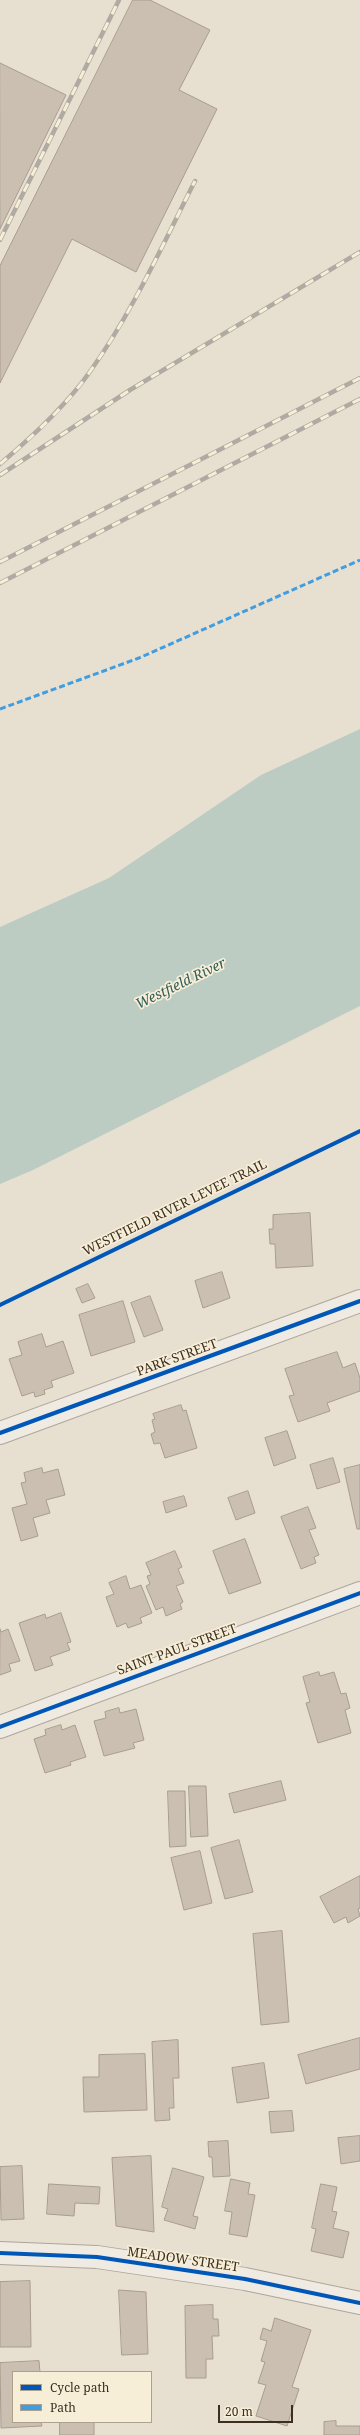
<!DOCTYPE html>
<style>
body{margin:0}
#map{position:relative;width:360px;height:2435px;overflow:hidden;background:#e7e0d1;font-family:"Noto Serif",serif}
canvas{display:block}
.legend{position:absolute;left:12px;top:2371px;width:140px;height:52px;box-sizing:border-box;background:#f7eed8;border:1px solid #ada18e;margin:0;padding:5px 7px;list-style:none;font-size:12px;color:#3d2e20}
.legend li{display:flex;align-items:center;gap:8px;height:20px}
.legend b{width:20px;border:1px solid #ada18e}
.scale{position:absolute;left:218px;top:2405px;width:75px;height:18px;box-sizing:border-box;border:2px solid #3d2e20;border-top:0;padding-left:5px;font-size:12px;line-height:14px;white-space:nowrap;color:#3d2e20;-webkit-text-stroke:3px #f7eed8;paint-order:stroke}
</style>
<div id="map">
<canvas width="360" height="2435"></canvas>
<ul class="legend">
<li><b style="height:5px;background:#0057b8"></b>Cycle path</li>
<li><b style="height:5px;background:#3f9de0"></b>Path</li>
</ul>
<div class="scale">20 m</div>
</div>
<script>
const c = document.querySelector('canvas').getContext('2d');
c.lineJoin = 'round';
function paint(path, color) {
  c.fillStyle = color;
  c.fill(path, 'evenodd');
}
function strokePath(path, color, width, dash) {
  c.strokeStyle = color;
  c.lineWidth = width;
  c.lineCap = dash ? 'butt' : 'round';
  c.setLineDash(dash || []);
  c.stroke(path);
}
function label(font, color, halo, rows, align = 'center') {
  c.font = font + ' "Noto Serif",serif';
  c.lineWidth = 3.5;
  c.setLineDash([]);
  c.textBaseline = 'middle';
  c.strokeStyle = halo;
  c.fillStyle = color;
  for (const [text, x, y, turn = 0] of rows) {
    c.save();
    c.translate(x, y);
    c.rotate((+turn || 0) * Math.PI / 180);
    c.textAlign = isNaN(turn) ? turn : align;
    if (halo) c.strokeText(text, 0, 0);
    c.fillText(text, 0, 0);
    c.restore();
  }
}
paint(new Path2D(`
 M360,729V1006L33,1170L0,1184V927L109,878L261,775Z`), '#bcccc2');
const building = new Path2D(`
 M133,0H150L210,30L179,90L217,109L136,272L72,239L0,383V266Z
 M0,63L66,95L0,229Z
 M310,1213L313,1266L276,1268L275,1244H270L269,1229H273V1215Z
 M222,1272L230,1298L203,1308L195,1281Z
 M88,1284L95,1298L82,1303L76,1289Z
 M150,1296L163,1330L144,1337L131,1303Z
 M123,1301L135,1342L91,1356L79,1315Z
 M42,1334L46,1347L63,1341L74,1373L51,1381L53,1387L44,1390L45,1394L35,1397L34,1392L22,1396L9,1359L22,1355L18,1342Z
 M337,1352L343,1368L355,1363L360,1378V1391L327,1403L330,1411L298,1422L289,1396L294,1395L285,1369Z
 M181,1405L183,1411L186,1410L197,1448L165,1458L160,1443L154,1444L151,1434L155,1432L152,1420L155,1419L153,1414Z
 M287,1431L296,1458L274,1466L265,1438Z
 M333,1458L340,1482L317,1489L310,1465Z
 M360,1465V1529H357L344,1469Z
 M42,1468L43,1473L58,1469L65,1495L46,1500L50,1513L33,1518L38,1536L21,1541L12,1508L27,1504L21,1483L26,1482L24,1473Z
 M248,1491L255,1513L236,1520L228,1498Z
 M184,1496L187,1506L166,1513L163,1502Z
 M308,1507L316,1528L309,1530L319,1555L314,1557L316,1563L301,1569L281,1517Z
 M245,1539L261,1583L229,1594L213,1551Z
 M175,1551L182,1567L178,1569L184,1583L176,1586L183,1602L180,1604L182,1609L166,1616L163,1607L156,1610L146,1586L150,1584L147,1576L151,1575L146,1563Z
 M126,1576L130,1589L141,1585L152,1613L140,1618L142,1623L128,1628L126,1623L117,1627L106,1597L114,1594L109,1583Z
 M61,1613L71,1642L67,1643L70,1650L50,1657L53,1665L35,1671L19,1623L45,1614L46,1618Z
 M0,1629L1,1632L8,1629L20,1661L9,1664L11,1671L0,1675Z
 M319,1672L320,1676L334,1672L341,1694L346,1693L350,1708L345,1710L351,1733L318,1743L306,1703L310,1702L303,1677Z
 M119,1708L120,1713L136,1709L144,1740L133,1743L135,1748L104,1756L94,1721L106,1718L105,1712Z
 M61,1725L62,1730L75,1725L86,1757L70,1762L71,1765L45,1773L34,1739L46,1735L45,1730Z
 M281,1781L286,1800L234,1813L229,1794Z
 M189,1786H206L208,1836L191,1837Z
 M168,1791H185L186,1846L170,1847Z
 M239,1840L253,1892L225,1899L211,1848Z
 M200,1851L212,1903L184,1910L171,1858Z
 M360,1876V1908L358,1909L360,1916L348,1923L346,1917L334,1923L320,1897Z
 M282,1931L289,2022L261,2025L253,1934Z
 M360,2038V2069L306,2084L298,2055Z
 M178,2040L179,2078H173L174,2108H169L170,2120L155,2121L152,2042Z
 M145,2054L147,2110L84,2112L83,2077H99V2055Z
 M264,2063L269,2098L237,2103L232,2068Z
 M292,2111L294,2131L271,2133L269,2112Z
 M360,2136V2161L341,2164L338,2138Z
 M228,2141L230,2176L213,2177L212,2157H209L208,2142Z
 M151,2156L154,2232L116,2226L112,2158Z
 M22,2166L24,2219L1,2220L0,2167Z
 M173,2168L204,2177L193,2216L198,2217L195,2229L164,2220L168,2209L162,2207Z
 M231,2179L250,2183L248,2194L255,2195L247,2237L229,2234L232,2212L225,2211Z
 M49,2184L100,2187L99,2204L75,2203L74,2216L47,2214Z
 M321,2184L337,2187L332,2211L337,2212L333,2228L349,2232L343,2258L311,2251L316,2229L312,2228Z
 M30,2281L31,2347H0V2282Z
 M119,2290L146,2292L148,2354L122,2355Z
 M213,2305V2319H218L219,2336H212L213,2359H206V2378H186L185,2306Z
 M275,2318L311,2330L292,2387L299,2389L287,2426L256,2416L266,2385L258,2383L265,2362L261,2361L267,2341L260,2339L263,2328L271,2331Z
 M39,2361L40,2372H13V2422H41L42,2426L1,2428L0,2363Z
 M336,2421V2426H360V2435H324V2422Z
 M60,2422H94V2435H60Z`);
paint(building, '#cbbfb2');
strokePath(building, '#a89c90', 1);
const minor = new Path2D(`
 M0,1433L360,1301
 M0,1727L360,1593`);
const tertiary = new Path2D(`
 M0,2253L97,2257L245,2279L360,2303`);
strokePath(minor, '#ada599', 24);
strokePath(tertiary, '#ada599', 24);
strokePath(minor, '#efebe3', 22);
strokePath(tertiary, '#efebe3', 22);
const rail = new Path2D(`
 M0,240L119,0
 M0,464C32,437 65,407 89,373C132,313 162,246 195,181
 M0,475L130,390L360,252
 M0,562L360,378
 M0,583L360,399`);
strokePath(rail, '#afaaa2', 4.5);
strokePath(rail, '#f7eed8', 3, [9]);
strokePath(new Path2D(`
 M0,709L139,658L360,560`), '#3f9de0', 3, [6, 3]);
strokePath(new Path2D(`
 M0,1305L360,1131
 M0,1433L360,1301
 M0,1727L360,1593
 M0,2253L97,2257L245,2279L360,2303`), '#0057b8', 4);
label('13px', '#3d2e20', '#f7eed8', [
 ["WESTFIELD RIVER LEVEE TRAIL",175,1208,-26],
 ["PARK STREET",177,1358,-20],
 ["SAINT PAUL STREET",177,1650,-20],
 ["MEADOW STREET",183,2260,8]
]);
label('italic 14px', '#2f5d5a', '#f7eed8', [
 ["Westfield River",181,984,-26]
]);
</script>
